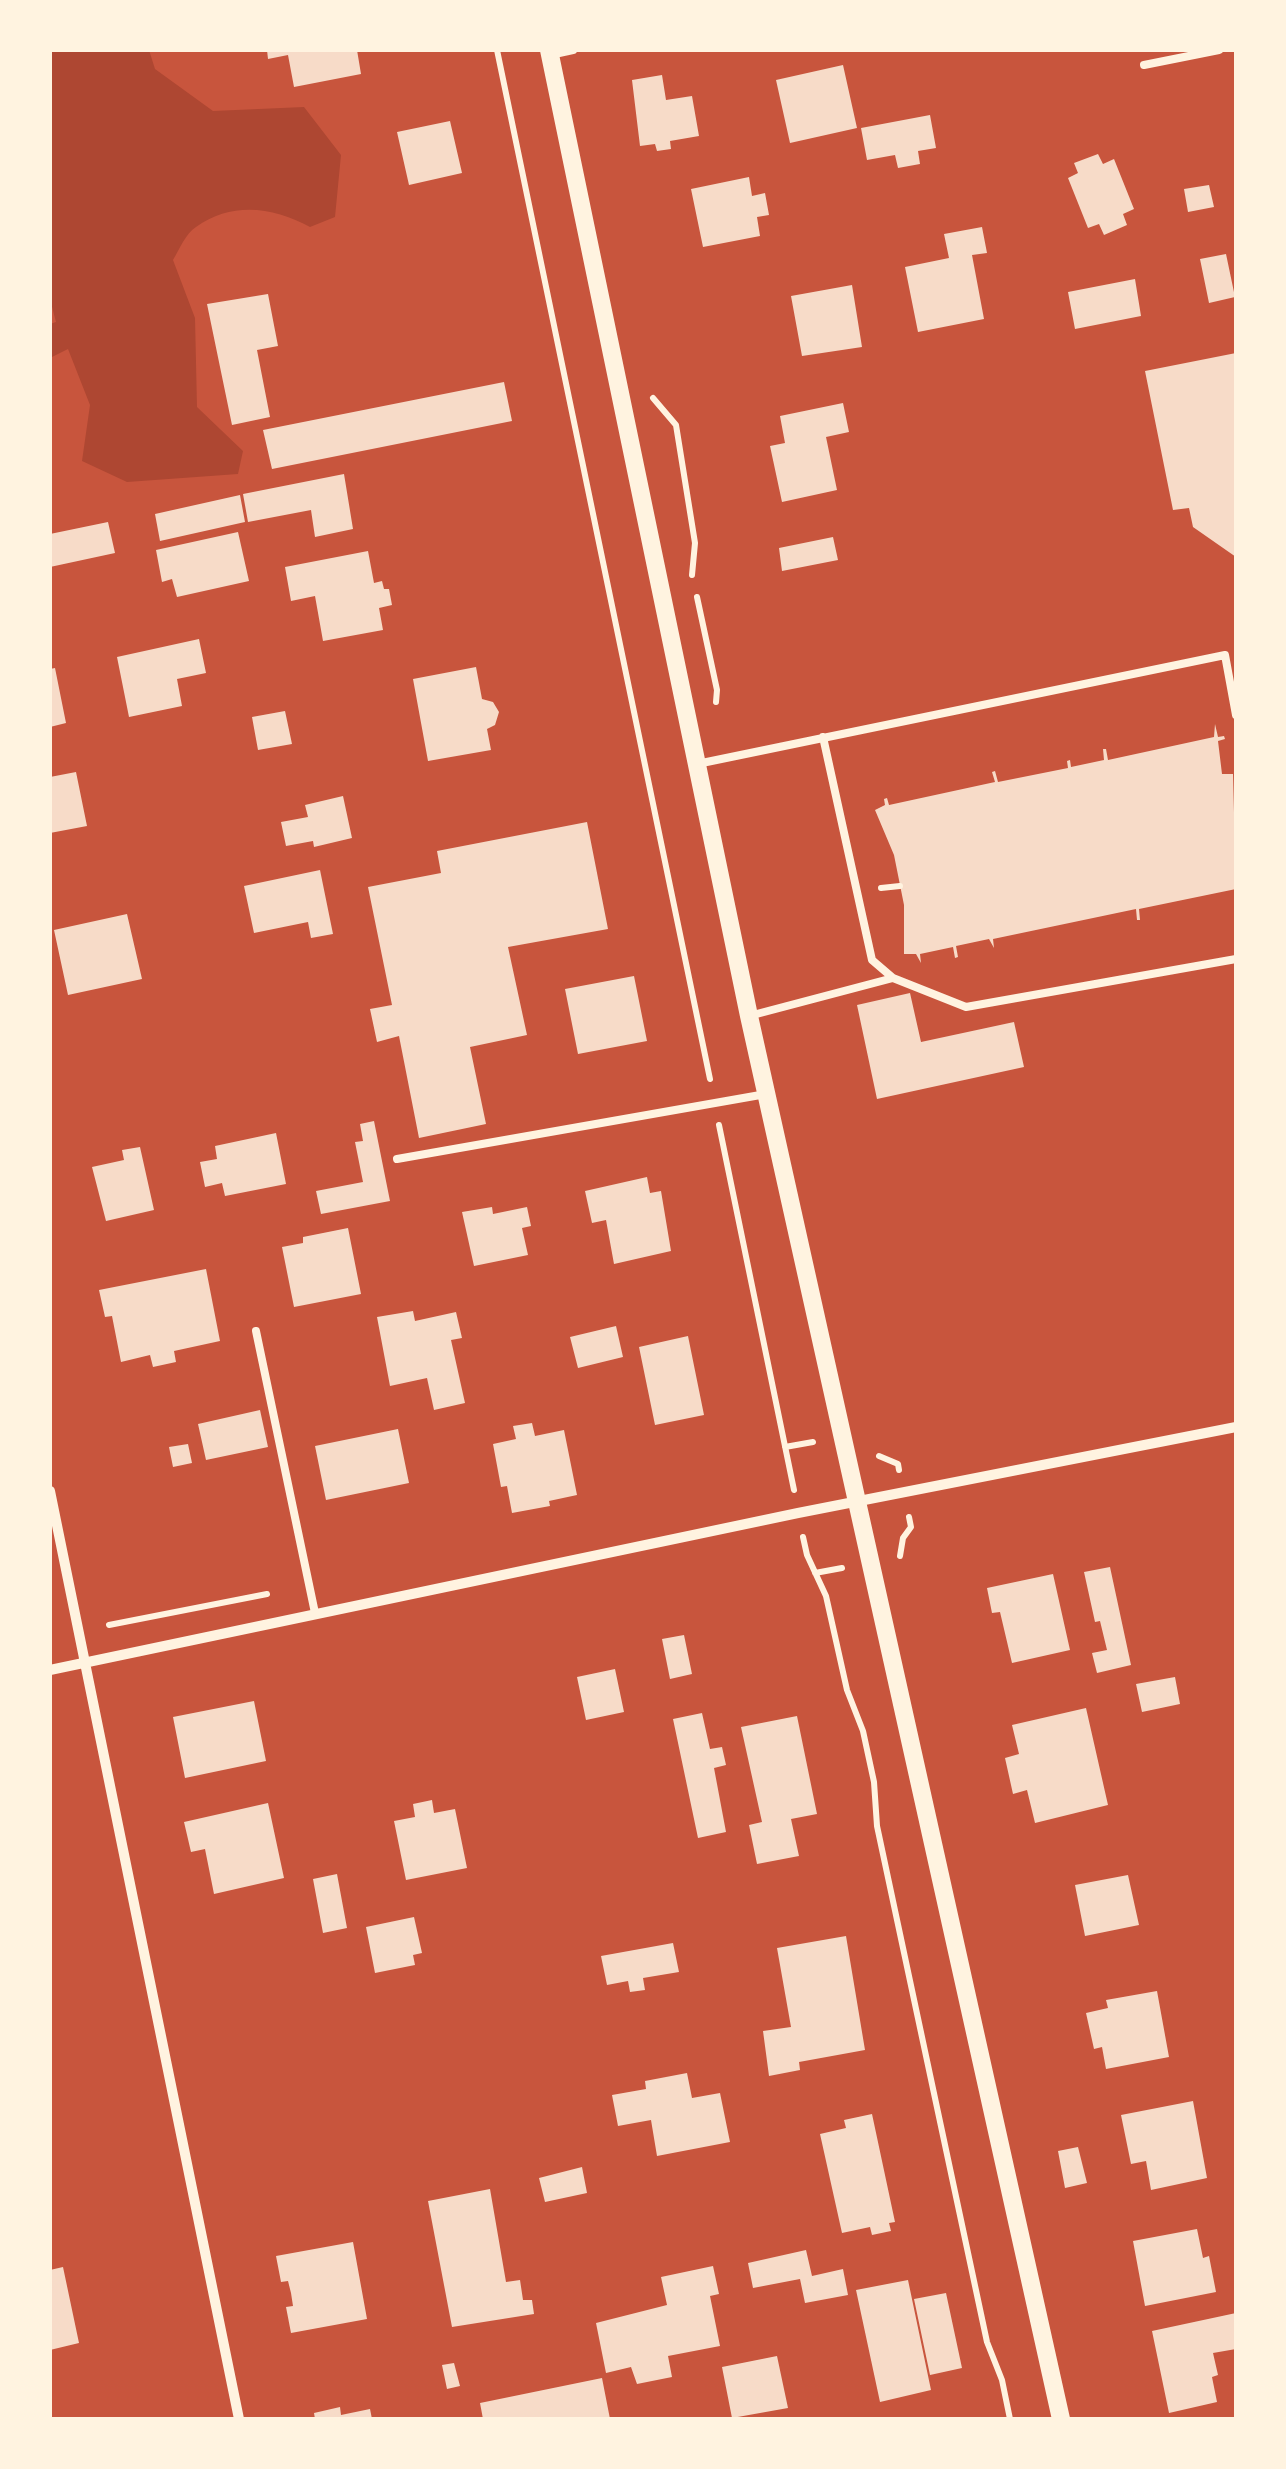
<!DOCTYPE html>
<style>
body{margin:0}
#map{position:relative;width:1286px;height:2469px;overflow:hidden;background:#c8553d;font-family:"PT Sans",sans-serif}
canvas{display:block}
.frame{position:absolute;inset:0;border:52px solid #fff3e0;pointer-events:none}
</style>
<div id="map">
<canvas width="1286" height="2469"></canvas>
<div class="frame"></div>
</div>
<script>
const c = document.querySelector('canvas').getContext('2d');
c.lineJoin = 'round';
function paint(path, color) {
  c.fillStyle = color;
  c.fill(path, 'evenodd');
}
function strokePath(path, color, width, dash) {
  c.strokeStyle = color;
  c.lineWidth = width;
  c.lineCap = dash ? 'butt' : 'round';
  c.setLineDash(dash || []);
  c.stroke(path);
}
paint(new Path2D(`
 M50,50H149L155,69L213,111L304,107L341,155L335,217L310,227C274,207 232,201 196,227C186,233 179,250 173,260L195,318L197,407L243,451L238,474L127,482L82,461L90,405L68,349L50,358V324L56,322L50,299Z`), '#ae4732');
paint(new Path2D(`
 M267,50H357L361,74L294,87L288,55L268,59Z
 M843,65L857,128L790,143L776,80Z
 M662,75L666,100L692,96L699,136L670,141L671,149L657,151L655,144L640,146L632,80Z
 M930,115L936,148L918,151L920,164L898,168L895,155L867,160L861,128Z
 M450,121L462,173L409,185L397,132Z
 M1098,154L1103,164L1114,159L1134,209L1123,214L1127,225L1104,235L1099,224L1088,228L1068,178L1078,173L1074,163Z
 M749,177L752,196L765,193L769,215L757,217L760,236L703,247L691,189Z
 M1209,185L1214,207L1188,212L1184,189Z
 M982,227L987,253L972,255L984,319L918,332L905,267L949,258L944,234Z
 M1226,254L1235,297L1209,303L1200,259Z
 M1135,279L1141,316L1075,329L1068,292Z
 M852,285L862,347L802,356L791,296Z
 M268,294L278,346L257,350L270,417L232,425L207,304Z
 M1236,353V557L1193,527L1189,508L1173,510L1145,371Z
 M504,382L512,421L272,469L263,430Z
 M843,403L849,432L826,437L837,490L782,502L770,446L785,443L780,416Z
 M344,474L353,529L315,537L311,510L248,522L243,494Z
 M240,495L245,522L160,541L155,514Z
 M108,522L115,553L50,567V534Z
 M238,532L249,581L177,597L172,579L162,582L156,550Z
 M833,537L838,560L782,571L779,548Z
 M368,551L374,583L382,581L384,589H389L392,605L379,608L383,630L323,641L315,596L291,601L285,567Z
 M199,639L206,673L177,679L182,706L129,717L117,657Z
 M476,667L482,699L493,702L499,712L495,725L487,729L491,750L428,761L413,679Z
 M55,668L66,723L50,727V669Z
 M285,711L292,744L258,750L252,717Z
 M1215,724L1218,737L1224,736L1225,739L1218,741L1222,774H1233L1236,889L1139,909L1140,920H1137L1136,909L993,939L994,948L989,939L956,946L958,957L955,958L953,947L920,954L921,963L916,954H904V905L894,855L875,810L885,805L884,799L887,798L889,805L995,782L992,772L995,771L998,782L1068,768L1067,761L1070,760L1071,767L1104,760L1103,749H1106L1108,760L1214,737Z
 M76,772L87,826L50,833V777Z
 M343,796L352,838L314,847L313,841L286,846L281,822L308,817L305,805Z
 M587,822L608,929L508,947L527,1035L470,1047L486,1124L419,1138L399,1036L377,1042L370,1009L392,1005L368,887L441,873L437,851Z
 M320,870L333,934L311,938L308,922L254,933L244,886Z
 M127,914L142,979L68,995L54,930Z
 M634,976L647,1041L578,1054L565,989Z
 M910,993L921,1042L1014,1022L1024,1067L877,1099L857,1005Z
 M374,1121L390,1201L321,1214L316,1191L363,1182L355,1142L363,1141L360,1124Z
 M276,1133L286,1184L225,1196L222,1183L205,1187L200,1162L217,1159L215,1146Z
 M140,1147L154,1210L106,1221L92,1167L124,1160L122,1150Z
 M647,1177L650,1193L661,1191L671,1251L614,1264L606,1220L592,1223L585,1191Z
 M492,1207L493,1214L527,1207L531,1226L522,1228L528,1255L474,1266L462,1212Z
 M348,1228L361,1294L294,1307L282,1247L303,1243V1237Z
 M206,1269L220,1341L174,1351L176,1362L153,1367L150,1355L121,1362L112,1316L105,1317L99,1290Z
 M413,1311L415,1321L456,1312L462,1338L451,1340L465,1403L434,1410L427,1378L390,1386L377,1317Z
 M616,1326L623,1357L578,1368L570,1337Z
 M688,1336L704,1415L655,1425L639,1347Z
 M260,1410L268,1447L206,1460L198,1424Z
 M532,1423L535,1436L564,1430L577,1495L549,1501L550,1506L512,1513L507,1486L501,1487L493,1444L516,1439L513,1426Z
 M398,1429L409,1483L326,1500L315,1446Z
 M188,1444L192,1463L173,1467L169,1447Z
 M1110,1567L1131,1665L1097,1673L1092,1653L1107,1650L1100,1621L1095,1622L1084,1572Z
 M1053,1574L1070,1650L1012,1663L1000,1612L992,1613L987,1588Z
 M684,1635L692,1674L670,1679L662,1639Z
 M615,1669L624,1712L586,1720L577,1677Z
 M1175,1677L1180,1704L1142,1712L1136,1684Z
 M254,1701L266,1761L185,1778L173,1717Z
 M1086,1708L1108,1805L1035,1823L1027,1790L1013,1794L1005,1758L1019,1754L1012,1725Z
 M702,1713L710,1749L722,1747L726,1765L714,1768L726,1832L698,1838L673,1719Z
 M797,1716L817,1814L791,1819L799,1856L757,1864L749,1825L762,1822L741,1727Z
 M432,1800L434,1813L455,1809L467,1868L406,1880L394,1821L415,1817L413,1804Z
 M268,1803L284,1878L214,1894L205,1849L191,1852L184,1822Z
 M337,1874L347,1928L323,1933L313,1879Z
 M1128,1875L1139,1925L1085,1936L1075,1885Z
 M414,1917L422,1953L413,1955L415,1965L375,1973L366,1927Z
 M846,1936L865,2050L799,2062L800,2070L769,2076L763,2031L791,2027L777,1948Z
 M673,1943L679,1972L643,1978L645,1990L630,1992L628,1981L607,1985L601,1956Z
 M1157,1991L1169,2057L1106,2069L1102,2047L1094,2049L1086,2013L1108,2008L1106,2000Z
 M687,2073L692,2098L720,2093L730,2142L657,2156L651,2120L618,2126L612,2095L646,2089L645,2081Z
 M1193,2101L1207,2178L1151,2190L1146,2161L1131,2164L1121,2115Z
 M872,2114L895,2222L889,2223L891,2231L872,2235L870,2227L842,2233L820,2134L846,2128L844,2120Z
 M1078,2147L1087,2183L1065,2188L1058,2151Z
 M582,2167L587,2193L545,2202L539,2178Z
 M490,2189L506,2282L520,2280L523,2300H532L534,2314L452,2327L428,2201Z
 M1197,2229L1203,2258L1209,2256L1216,2292L1145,2306L1133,2241Z
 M353,2242L367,2319L291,2333L286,2307L293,2306L291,2293L288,2281L281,2282L276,2256Z
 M806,2250L812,2276L843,2269L848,2295L805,2303L800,2279L753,2288L748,2263Z
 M713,2266L719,2294L710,2296L720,2346L668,2356L672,2377L637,2384L631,2367L606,2373L596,2323L667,2305L661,2277Z
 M63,2267L79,2343L50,2350V2270Z
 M908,2280L931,2390L880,2402L856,2290Z
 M946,2293L962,2368L930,2375L914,2299Z
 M1236,2313V2349L1213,2353L1218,2375L1212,2377L1217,2402L1169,2413L1152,2331Z
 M777,2356L788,2408L732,2418L722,2367Z
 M454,2363L460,2386L447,2389L442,2365Z
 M602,2378L610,2419H483L480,2403Z
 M340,2407L341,2415L370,2409L372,2419H315L314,2413Z`), '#f7dbc8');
strokePath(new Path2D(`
 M497,50L710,1079
 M653,398L676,425L695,543L692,575
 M697,597L717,690L716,702
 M881,888L900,886
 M719,1125L794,1490
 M785,1447L813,1442
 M879,1456L898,1464L899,1470
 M803,1537L807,1555L826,1596L847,1690L863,1731L874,1782L877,1826L987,2342L1002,2380L1010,2419
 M900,1556L903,1538L911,1527L909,1517
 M815,1573L842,1568
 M109,1625L267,1594`), '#fff3e0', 6);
strokePath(new Path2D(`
 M550,55L573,50
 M1144,65L1219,50
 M823,737L872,960L893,978L966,1007L1236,959
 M697,764L1225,655L1236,715
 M749,1016L893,978
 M397,1159L766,1094
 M256,1331L315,1613`), '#fff3e0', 8);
strokePath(new Path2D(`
 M50,1491L239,2419
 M50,1670L798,1513L1236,1427`), '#fff3e0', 10);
strokePath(new Path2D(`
 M549,50L749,1016L1061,2419`), '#fff3e0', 18);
</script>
